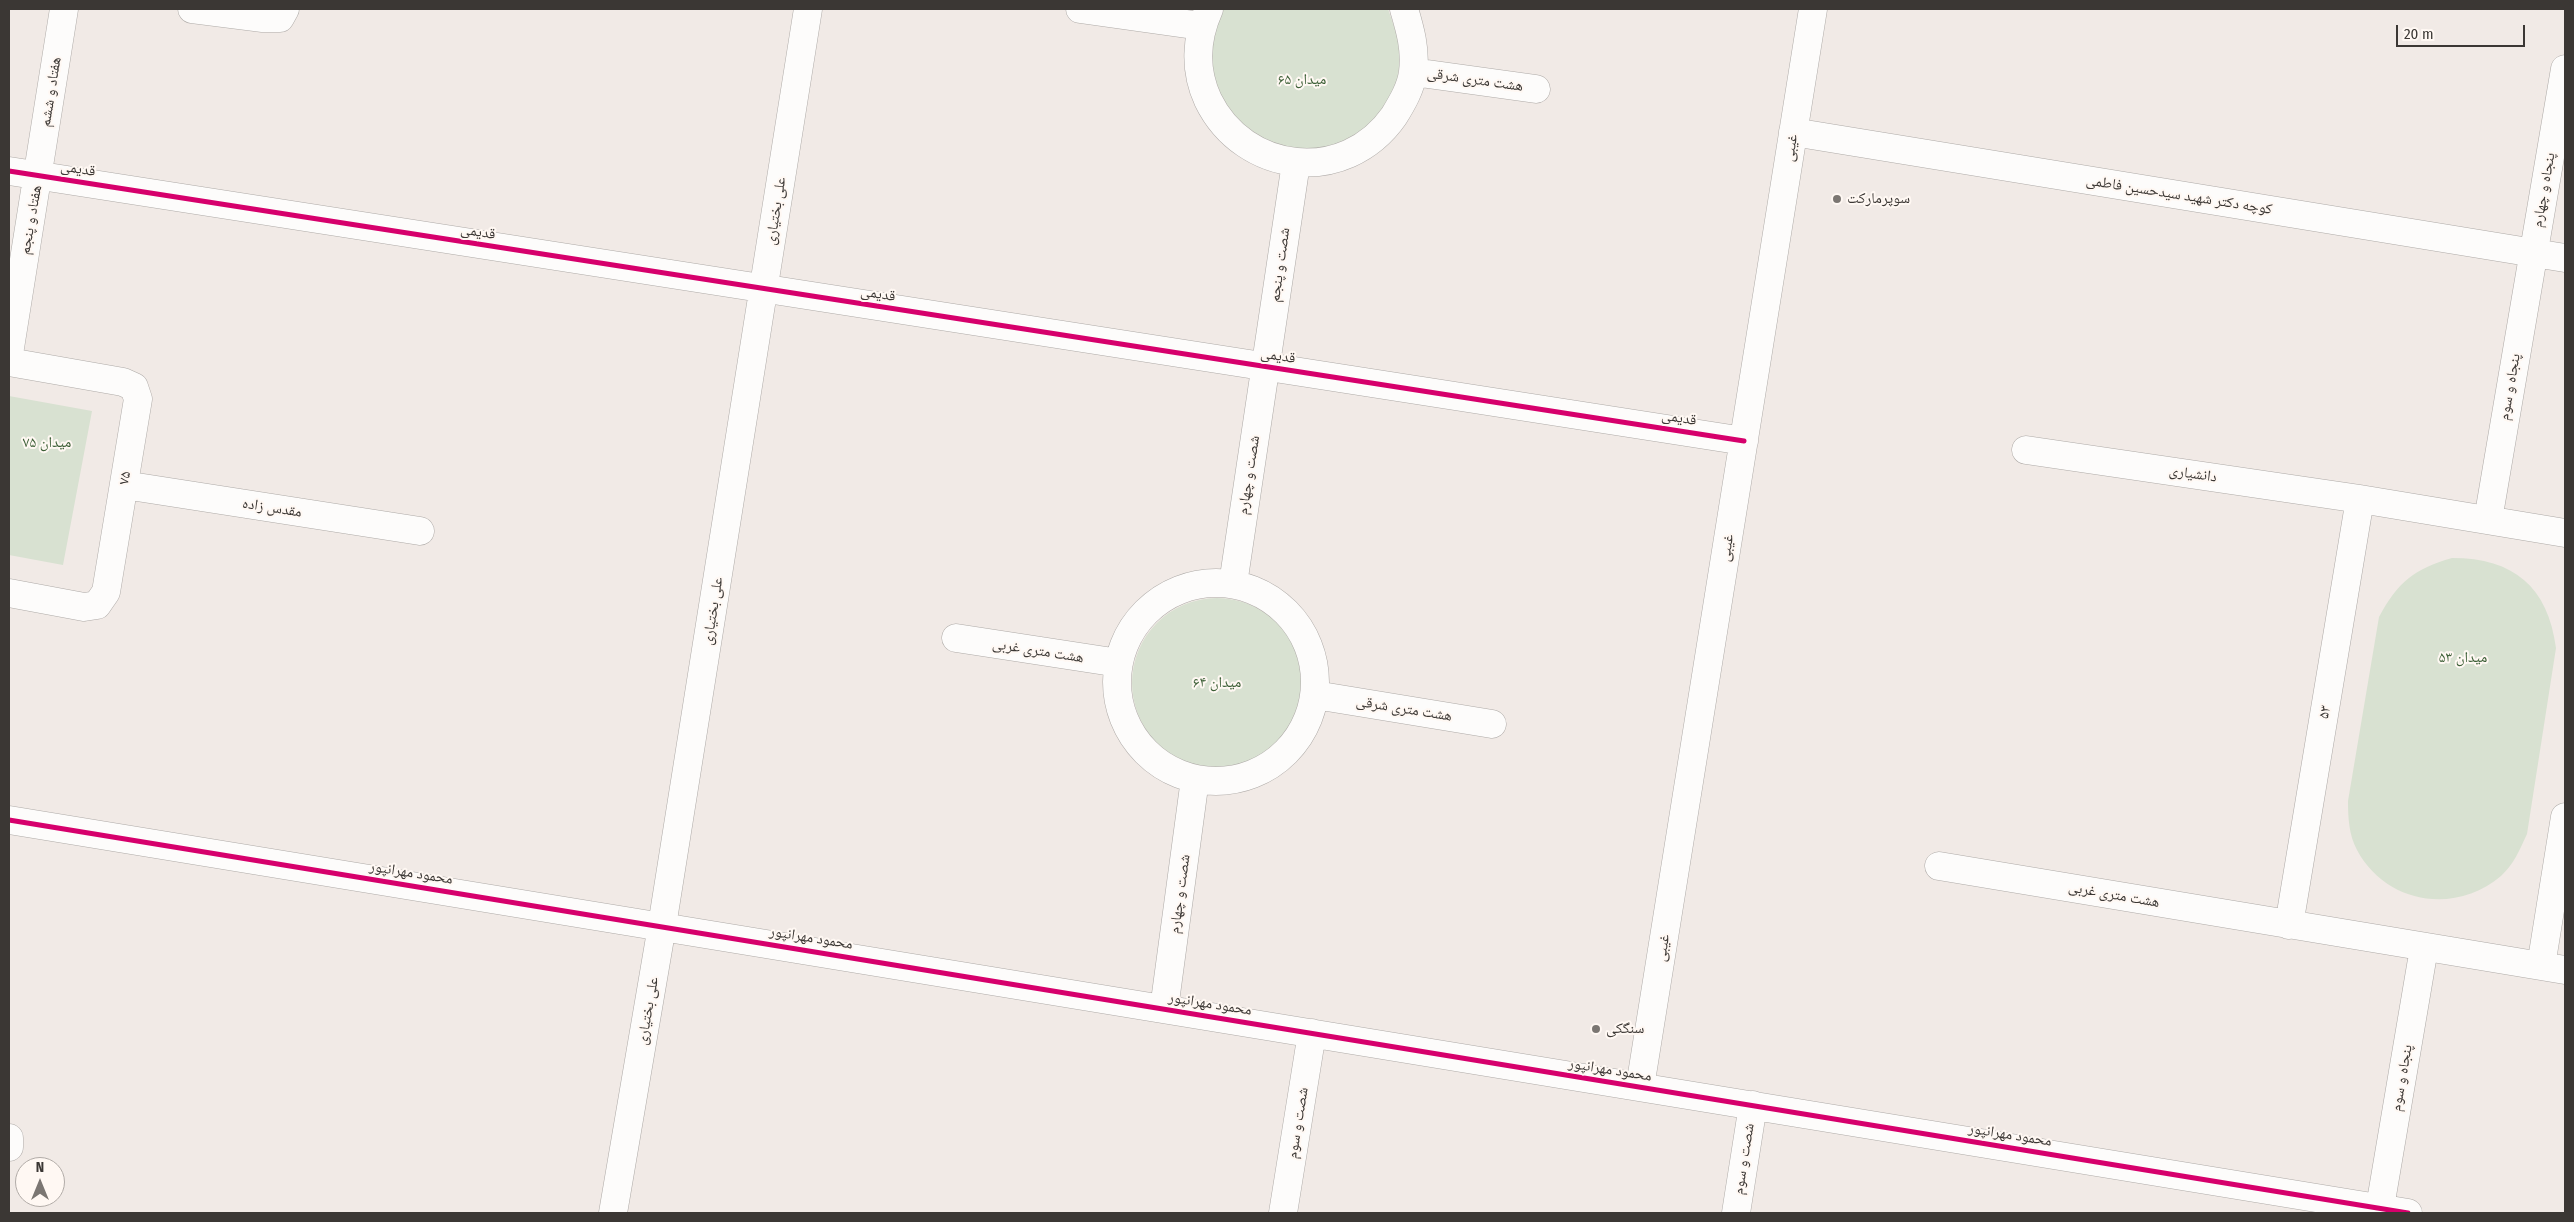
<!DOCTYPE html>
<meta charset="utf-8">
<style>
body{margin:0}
#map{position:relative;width:2574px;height:1222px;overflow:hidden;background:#f1eae6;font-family:"Fira Sans Condensed",sans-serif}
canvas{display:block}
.frame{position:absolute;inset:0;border:10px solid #3b3734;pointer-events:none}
.north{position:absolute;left:15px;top:1157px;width:50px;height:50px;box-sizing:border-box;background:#fff8f3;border:1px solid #b1aba7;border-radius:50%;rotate:0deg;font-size:14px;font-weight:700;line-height:20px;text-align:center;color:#3b3734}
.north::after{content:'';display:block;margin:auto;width:18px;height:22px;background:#7b7672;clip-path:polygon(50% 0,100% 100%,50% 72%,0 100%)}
.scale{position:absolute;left:2396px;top:25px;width:129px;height:22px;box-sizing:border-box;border:2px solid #3b3734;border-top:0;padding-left:6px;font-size:15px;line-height:18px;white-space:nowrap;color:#3b3734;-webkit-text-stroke:4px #fff8f3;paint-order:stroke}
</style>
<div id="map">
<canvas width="2574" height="1222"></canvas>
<div class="frame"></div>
<div class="north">N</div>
<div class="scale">20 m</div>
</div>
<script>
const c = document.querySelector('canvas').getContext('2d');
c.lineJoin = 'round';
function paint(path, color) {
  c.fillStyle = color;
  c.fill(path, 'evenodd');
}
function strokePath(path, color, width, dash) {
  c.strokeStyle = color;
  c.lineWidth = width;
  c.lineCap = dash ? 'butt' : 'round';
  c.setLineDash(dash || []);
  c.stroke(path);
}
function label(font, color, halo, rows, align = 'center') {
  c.font = font + ' "Fira Sans Condensed","Noto Naskh Arabic",sans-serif';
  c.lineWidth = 4;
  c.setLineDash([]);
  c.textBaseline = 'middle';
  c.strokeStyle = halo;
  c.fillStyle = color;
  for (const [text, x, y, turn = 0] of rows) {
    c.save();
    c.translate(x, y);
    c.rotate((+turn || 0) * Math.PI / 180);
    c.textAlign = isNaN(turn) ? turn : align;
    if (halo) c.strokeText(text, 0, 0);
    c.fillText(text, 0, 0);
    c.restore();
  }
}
paint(new Path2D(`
 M1219,9H1388L1401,46L1398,80L1385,110L1361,135L1331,150L1297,153L1265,145L1216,99L1207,67Z
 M9,396L92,411L63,565L9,555Z
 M2452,558C2514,558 2548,587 2556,648L2527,834C2520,849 2514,864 2501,876C2455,915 2386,904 2357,850C2349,835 2348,818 2348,801L2379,617C2398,582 2414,569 2452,558Z
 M1132 683a85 85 0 1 1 170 0a85 85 0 1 1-170 0Z`), '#d8e1d1');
const minor = new Path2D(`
 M192,9L263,18H280L285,9
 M1080,9L1201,26
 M1209,9C1196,38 1194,70 1208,100C1244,174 1345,186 1394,116C1402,103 1411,88 1413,72C1416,50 1410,29 1404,9
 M1413,72L1536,89
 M1793,132L2565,258
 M9,171L1744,441
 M9,354L64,9
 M9,362L123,382L134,387L138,399L106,592L97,605L84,607L9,593
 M2026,450L2360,499L2565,533
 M124,485L420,531
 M2488,520L2565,69
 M1117 682a99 99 0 1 1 198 0a99 99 0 1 1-198 0Z
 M1233,584L1296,163
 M956,638L1119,663
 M1315,695L1492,724
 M9,820L2408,1213
 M1939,866L2565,970
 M2289,925L2360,499
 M2541,966L2565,817
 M1164,1009L1195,779
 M1640,1087L1813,9
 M9,1138V1147
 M613,1213L662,926L808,9
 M1283,1213L1312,1033
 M1736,1213L1753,1105
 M2379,1213L2424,948`);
strokePath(minor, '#aeaaa7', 29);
strokePath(minor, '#fdfcfb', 28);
strokePath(new Path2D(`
 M9,171L1744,441
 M9,820L2408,1213`), '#d6006c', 5);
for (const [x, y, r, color] of [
 [1837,199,5,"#7b7672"],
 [1596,1029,5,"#7b7672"]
]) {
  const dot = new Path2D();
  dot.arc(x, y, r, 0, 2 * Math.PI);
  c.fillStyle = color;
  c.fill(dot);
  strokePath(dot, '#fff8f3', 2);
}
label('15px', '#3c5f36', '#fff8f3', [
 ["میدان ۶۵",1302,80],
 ["میدان ۷۵",47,443],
 ["میدان ۵۳",2463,658],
 ["میدان ۶۴",1217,683]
]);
label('15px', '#3b3734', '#fff8f3', [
 ["هشت متری شرقی",1475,80,8],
 ["هفتاد و ششم",51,92,-81],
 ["غیبی",1791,148,-81],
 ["قدیمی",78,169,9],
 ["پنجاه و چهارم",2544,190,-80],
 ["کوچه دکتر شهید سیدحسین فاطمی",2179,195,9],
 ["علی بختیاری",776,211,-81],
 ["هفتاد و پنجم",31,220,-80],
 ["قدیمی",478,232,9],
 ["شصت و پنجم",1280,265,-82],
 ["قدیمی",878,294,9],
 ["قدیمی",1278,356,9],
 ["پنجاه و سوم",2510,387,-80],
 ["قدیمی",1679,418,9],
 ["دانشیاری",2193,474,8],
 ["شصت و چهارم",1249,475,-81],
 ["۷۵",125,478,-81],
 ["مقدس زاده",272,508,9],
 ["غیبی",1727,548,-81],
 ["علی بختیاری",713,611,-81],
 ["هشت متری غربی",1038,651,9],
 ["هشت متری شرقی",1404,709,9],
 ["۵۳",2325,712,-81],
 ["محمود مهرانپور",411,873,9],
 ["شصت و چهارم",1180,894,-82],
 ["هشت متری غربی",2114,895,10],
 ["محمود مهرانپور",811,938,9],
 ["غیبی",1663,948,-81],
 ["محمود مهرانپور",1210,1004,9],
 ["علی بختیاری",648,1011,-80],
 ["محمود مهرانپور",1610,1070,9],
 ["پنجاه و سوم",2402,1078,-80],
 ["شصت و سوم",1298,1123,-81],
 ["محمود مهرانپور",2010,1135,9],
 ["شصت و سوم",1744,1159,-81]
]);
label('15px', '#3b3734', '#fff8f3', [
 ["سوپرمارکت",1847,199],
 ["سنگکی",1606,1029]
], 'left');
</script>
